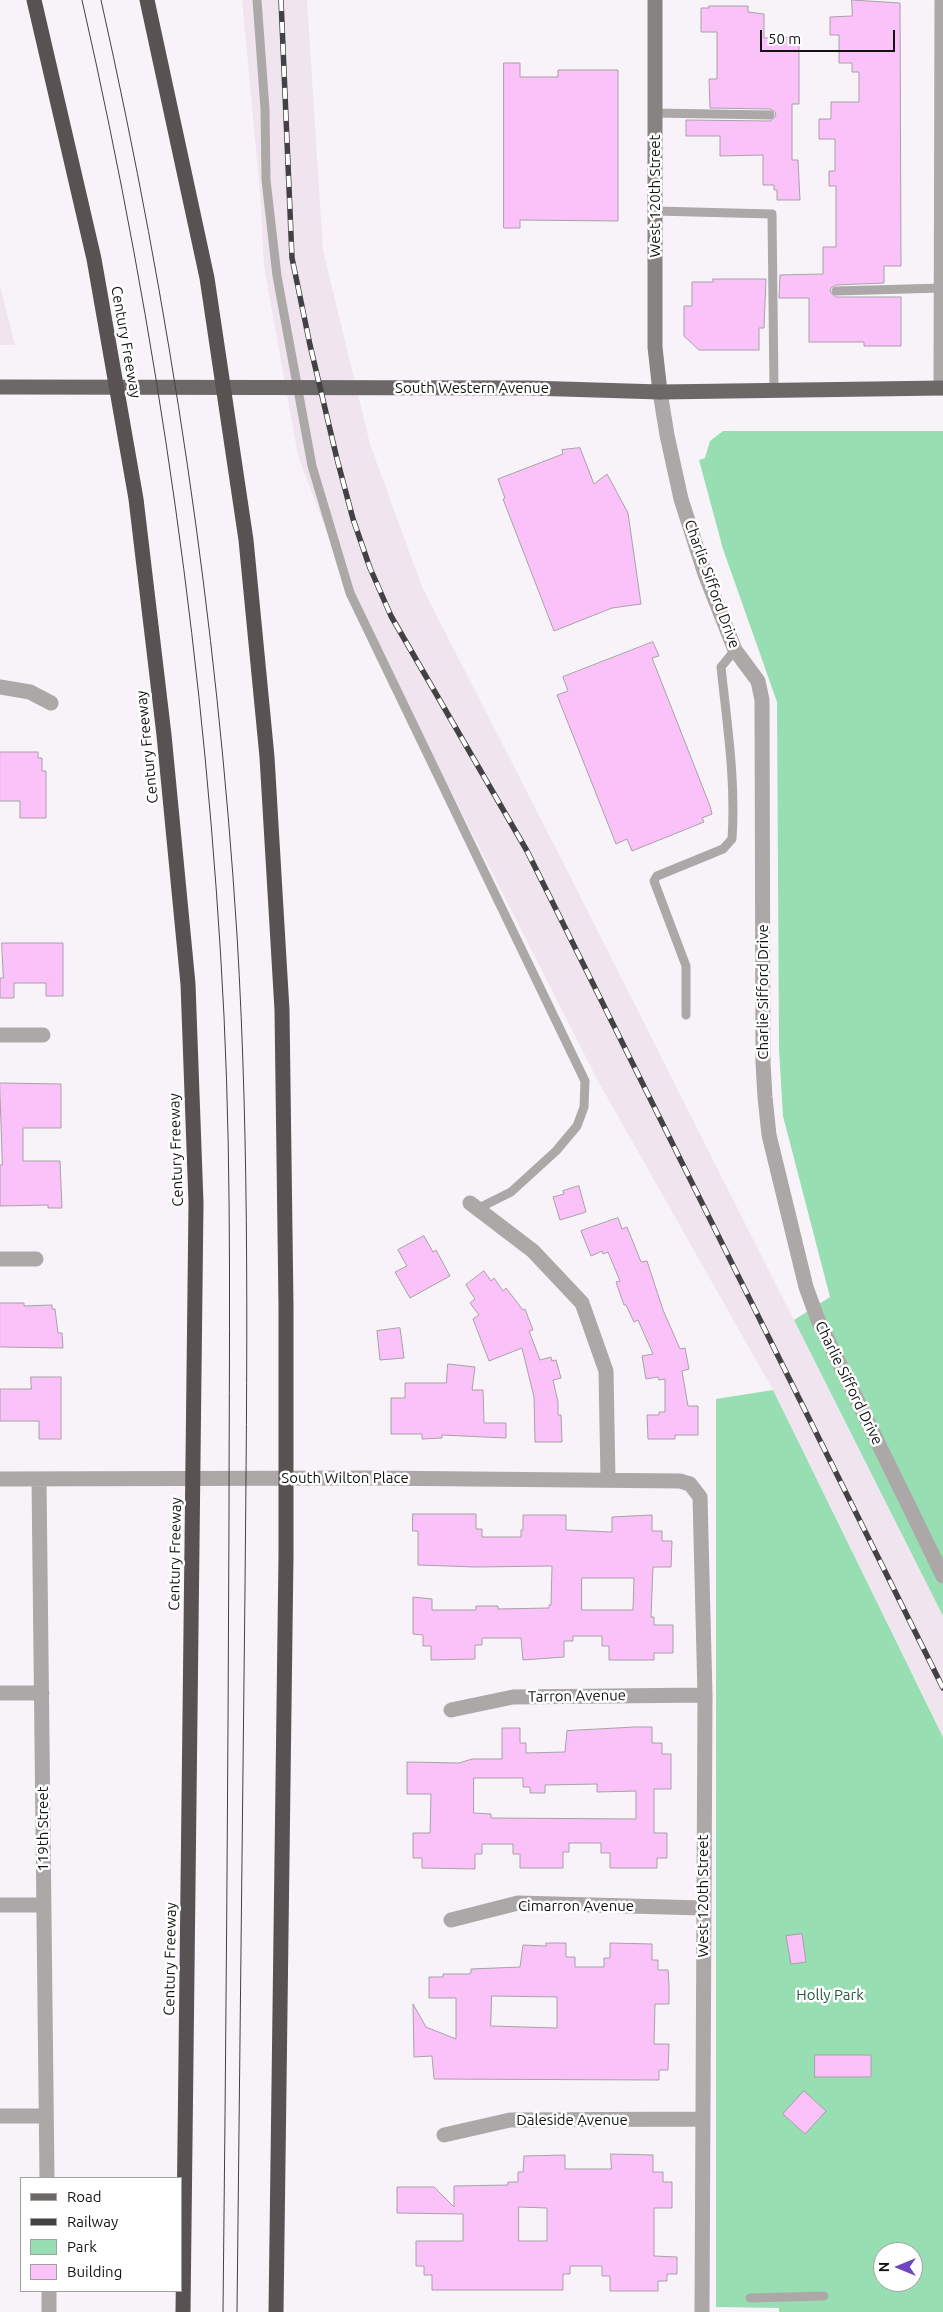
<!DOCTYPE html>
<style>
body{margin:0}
#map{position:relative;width:943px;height:2312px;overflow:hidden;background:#f8f3f8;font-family:Ubuntu,sans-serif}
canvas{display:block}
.legend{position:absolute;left:20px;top:2177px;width:162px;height:115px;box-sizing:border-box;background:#fff;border:1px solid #a1a1a1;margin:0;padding:6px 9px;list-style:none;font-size:15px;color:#141314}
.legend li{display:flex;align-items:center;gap:10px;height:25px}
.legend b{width:25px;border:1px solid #a1a1a1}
.north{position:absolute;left:873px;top:2242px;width:50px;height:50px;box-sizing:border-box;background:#fff;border:1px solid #a1a1a1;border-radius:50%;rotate:270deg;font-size:14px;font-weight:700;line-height:20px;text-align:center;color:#141314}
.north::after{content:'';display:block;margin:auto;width:18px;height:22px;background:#7047bf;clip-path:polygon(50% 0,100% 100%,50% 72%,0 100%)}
.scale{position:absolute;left:760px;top:30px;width:135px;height:22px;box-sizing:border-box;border:2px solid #141314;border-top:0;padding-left:6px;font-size:15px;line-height:18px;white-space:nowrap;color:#141314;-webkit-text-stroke:4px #fff;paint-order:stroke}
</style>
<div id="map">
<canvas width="943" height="2312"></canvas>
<ul class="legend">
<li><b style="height:6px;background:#6d6868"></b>Road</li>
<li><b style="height:6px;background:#434143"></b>Railway</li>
<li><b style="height:14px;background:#97deb2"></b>Park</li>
<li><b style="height:14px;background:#fbc2f9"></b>Building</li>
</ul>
<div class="north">N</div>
<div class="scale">50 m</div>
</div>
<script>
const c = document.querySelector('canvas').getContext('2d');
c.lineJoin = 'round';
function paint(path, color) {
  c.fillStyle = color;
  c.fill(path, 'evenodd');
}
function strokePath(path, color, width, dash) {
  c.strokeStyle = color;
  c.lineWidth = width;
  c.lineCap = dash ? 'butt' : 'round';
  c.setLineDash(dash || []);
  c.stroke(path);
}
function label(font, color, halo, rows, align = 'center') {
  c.font = font + ' Ubuntu,sans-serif';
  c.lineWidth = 5;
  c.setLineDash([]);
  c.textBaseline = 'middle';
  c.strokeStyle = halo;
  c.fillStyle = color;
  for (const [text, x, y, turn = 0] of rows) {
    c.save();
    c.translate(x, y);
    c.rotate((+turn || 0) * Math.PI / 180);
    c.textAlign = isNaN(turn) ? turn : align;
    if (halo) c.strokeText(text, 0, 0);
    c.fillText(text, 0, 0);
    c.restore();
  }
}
paint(new Path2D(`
 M242,0H307L323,250L370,444L422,587L571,878L943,1616V1736L773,1390L598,1081L350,593L298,456L264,266L260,192Z
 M0,286L15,345H0Z`), '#f0e5ef');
paint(new Path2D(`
 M723,431H943V1616L794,1320L830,1297L783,1116L779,1049L777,702L723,549L699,460L705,458L710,441Z
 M773,1390L943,1737V2312H779V2308L716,2307V1399ZM883,2252H913V2282H883Z`), '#97deb2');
const building = new Path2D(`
 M852,0L900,3L901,266H884V283L836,285L831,288L830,292L836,297H901V346H864V342H809V298H779L780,275L823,274V247H836V186H829V171H835V139H819V119H831V102H859V72H852V63H839V35H830V17L852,16Z
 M709,6H748V12L764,14V38L799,37V104H792V160H798L800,200H777V190H774V185H763V155L720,156V136H686V120L770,121L776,116L775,112L770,109L710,108L709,79H717V32H701V8H709Z
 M504,63H520V77H558V70H618V221L520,220V228H504Z
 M713,279H766L764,328H759V350H699L684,336V306H692V282H713Z
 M580,448L594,484L607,474L628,513L641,604L612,608L554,631L503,499L505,498L498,479L563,454L562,450Z
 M653,642L659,656L652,658L710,806L712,814L702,818L704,822L632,851L627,839L616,844L557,695L568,691L563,677Z
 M0,752H38V758H42V771H46V818H20V801H0Z
 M2,943H63V996H46V983H14V998H0V978H3Z
 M0,1083L61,1084V1128H23V1161H60L62,1208H48V1205L0,1206V1165H2Z
 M579,1186L586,1212L560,1220L553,1197L564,1194L563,1191Z
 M618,1218L622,1229L627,1227L641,1262L647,1261L663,1310L680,1349L685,1348L689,1369L682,1371L688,1406H698V1435H675V1439H648L647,1415H659V1412H665V1379L659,1380L658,1377L646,1379L642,1356L653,1354L638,1320L634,1322L626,1305H624L616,1282L620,1281L608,1252L603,1254L602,1251L591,1256L581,1231Z
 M424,1236L433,1252L436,1250L450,1276L410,1298L395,1272L407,1266L398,1250Z
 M484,1271L491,1281L494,1278L503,1291L506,1288L523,1310L525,1309L533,1330L529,1331L540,1360L551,1357L552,1361L556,1360L561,1378L553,1380L558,1402V1415H561L562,1442H535L534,1397L522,1348L489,1361L473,1319L479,1315L470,1303L475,1299L466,1285Z
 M0,1303H24V1306L52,1305V1309H55L58,1333H62L63,1348L0,1347Z
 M400,1328L404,1358L380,1360L377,1331Z
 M448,1364L475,1367L472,1390H483L484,1423H506V1438L442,1435V1438L422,1439V1434H391V1398H405V1383H446Z
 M31,1377H61V1439H39V1421H0V1389H31Z
 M413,1514H476V1529H482V1537H521V1530H523V1515H566V1530L612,1532V1517L652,1515V1531H662V1541H672L671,1567H653L651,1617H654V1625H673V1653H654V1660H609V1646H602V1636H573V1641H564V1657L523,1660L521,1638H482V1645H475V1659L431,1660V1646H423V1635L413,1634V1597L432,1599V1610H476V1606H498V1609L549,1608V1605H551L552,1566L476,1567L418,1565V1531H413ZM582,1578H634L633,1610H582Z
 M635,1727H652V1743H662V1754H671V1789H654V1833H667V1858H657V1868H610V1853H601V1843H569V1852H563V1868H520V1854H513V1844H482V1854H475V1869L422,1868V1858H413V1833H430L431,1794H407V1762L459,1763L472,1759H502V1728H520V1743H526V1753L565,1752L567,1731ZM474,1778H523V1787H530V1793H545V1785L597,1784V1792L636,1791V1819L491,1818V1814L474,1813Z
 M802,1934L806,1962L791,1964L786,1936Z
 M546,1943H566V1957H575V1967H604V1958H610V1943L652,1944V1960H658V1970H668L669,1985V2004H655L654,2044H669L668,2070H659V2080L434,2079L432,2056L414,2057L413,2004L426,2027L456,2039V1998H429V1977H443V1974H468L471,1973V1969L520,1967L523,1945L546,1946ZM492,1996L557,1997V2028L491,2026Z
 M815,2055H871V2077H815Z
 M804,2091L826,2111L805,2134L783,2114Z
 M611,2154L653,2155V2172H663V2182H672V2208H654V2256L677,2257V2274H667V2281H658V2291H610V2276H602V2266H570V2274H563V2290H432V2275H424V2266H416V2241H463V2214L397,2213V2187H434L454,2207V2186L508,2185V2182H518V2172H523L524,2156L565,2155V2169H611ZM519,2207L547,2208V2241H519Z`);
paint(building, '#fbc2f9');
strokePath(building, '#a6a2a6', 1);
strokePath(new Path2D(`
 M257,0L265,109L266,180L277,276L312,466L350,593L585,1081L584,1107L577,1126L556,1151L511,1192L479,1208
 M655,113L770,115
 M655,211L772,214L774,390
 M836,291L942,288
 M686,1015V966L654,881L657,876L723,849L732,839C736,781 727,724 721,667L735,650
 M750,2298L824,2296`), '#aba8a7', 9);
strokePath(new Path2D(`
 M941,388L942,0
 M660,392L667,435L681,499L705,574L735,650L758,681L762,700L763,1063L765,1097L769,1135L806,1287L818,1320L943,1576
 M0,687L30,692L51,703
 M0,1035H43
 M470,1203L533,1251L582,1303L606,1371L608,1479
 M0,1259H36
 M0,1479L369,1478L680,1481L690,1484L700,1497L705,1695L702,2312
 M39,1480L47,2178
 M0,1693H42
 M451,1710L513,1697L705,1695
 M0,1905H43
 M451,1920L518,1903L703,1908
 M0,2116H46
 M444,2135L510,2120L703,2119
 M49,2291V2312`), '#aba8a7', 15);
strokePath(new Path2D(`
 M655,0V347L660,392`), '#878382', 15);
strokePath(new Path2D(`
 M0,387L530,388L660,392L943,388`), '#6d6868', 15);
strokePath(new Path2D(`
 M34,0L94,259L136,499L164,735L188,984L196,1203L183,2312
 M147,0L207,278L246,540L267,757L282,1010L286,1306V1555L276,2312`), '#585252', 15);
strokePath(new Path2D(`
 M82,0C158,334 207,674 224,1016C232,1183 229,1351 229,1518C228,1783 226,2047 223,2312
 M101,0C170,308 217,620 237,935C250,1152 247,1370 245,1588C242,1829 240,2071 237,2312`), '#434143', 1);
const rail = new Path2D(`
 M281,0L292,258L310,345L337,459L353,519L370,568L391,616L527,851L943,1688`);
strokePath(rail, '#434143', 5.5);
strokePath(rail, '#fff', 4, [11]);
label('15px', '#141314', '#fff', [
 ["West 120th Street",655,196,-90],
 ["Century Freeway",126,342,80],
 ["South Western Avenue",472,388],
 ["Charlie Sifford Drive",712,584,70],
 ["Century Freeway",147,747,-96],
 ["Charlie Sifford Drive",763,992,-90],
 ["Century Freeway",176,1150,-92],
 ["Charlie Sifford Drive",849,1383,64],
 ["South Wilton Place",345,1478],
 ["Century Freeway",175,1554,-89],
 ["Tarron Avenue",577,1696,-1],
 ["119th Street",43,1829,-90],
 ["West 120th Street",703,1896,-90],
 ["Cimarron Avenue",576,1906],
 ["Century Freeway",170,1959,-89],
 ["Daleside Avenue",572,2120]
]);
label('15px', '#22583b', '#fff', [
 ["Holly Park",830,1995]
]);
</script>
